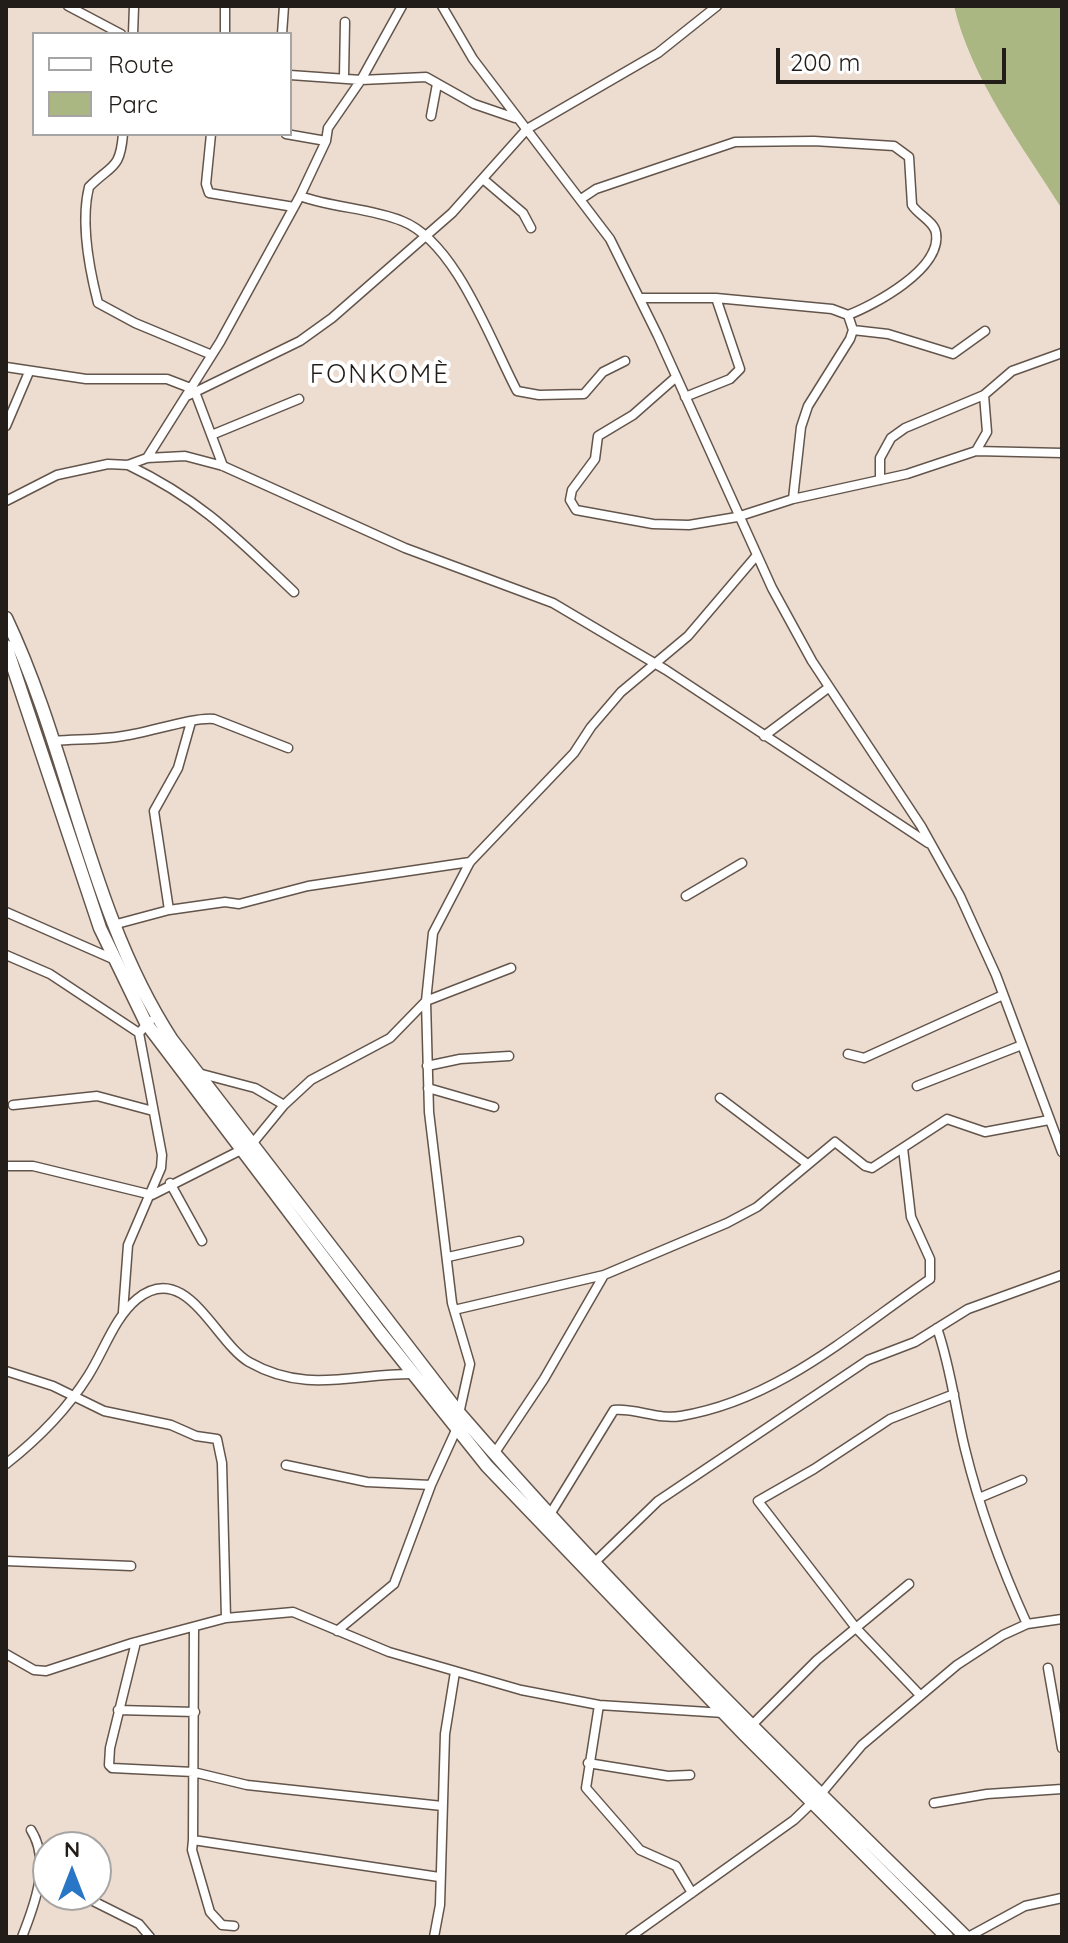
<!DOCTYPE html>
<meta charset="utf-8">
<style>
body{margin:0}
#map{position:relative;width:1068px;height:1943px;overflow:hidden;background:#edddd1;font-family:Quicksand,sans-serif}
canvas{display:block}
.frame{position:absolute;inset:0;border:8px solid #231d19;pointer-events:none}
.legend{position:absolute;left:32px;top:32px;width:260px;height:104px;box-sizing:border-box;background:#fff;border:2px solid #a7a5a3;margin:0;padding:10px 14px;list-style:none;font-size:24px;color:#231d19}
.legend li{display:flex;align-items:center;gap:16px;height:40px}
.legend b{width:40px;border:2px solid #a7a5a3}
.north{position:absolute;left:32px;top:1831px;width:80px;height:80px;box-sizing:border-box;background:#fff;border:2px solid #a7a5a3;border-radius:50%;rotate:0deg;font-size:22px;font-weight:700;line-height:32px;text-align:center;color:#231d19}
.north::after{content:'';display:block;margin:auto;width:28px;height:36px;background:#2876c5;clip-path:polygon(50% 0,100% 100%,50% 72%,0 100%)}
.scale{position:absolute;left:776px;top:48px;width:230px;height:36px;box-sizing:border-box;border:4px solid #231d19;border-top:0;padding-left:10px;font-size:24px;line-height:28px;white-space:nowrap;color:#231d19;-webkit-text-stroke:6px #fff;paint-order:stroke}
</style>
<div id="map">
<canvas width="1068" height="1943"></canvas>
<div class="frame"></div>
<ul class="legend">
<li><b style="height:10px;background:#fff"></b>Route</li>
<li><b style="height:22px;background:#aab782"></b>Parc</li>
</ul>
<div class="north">N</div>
<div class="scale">200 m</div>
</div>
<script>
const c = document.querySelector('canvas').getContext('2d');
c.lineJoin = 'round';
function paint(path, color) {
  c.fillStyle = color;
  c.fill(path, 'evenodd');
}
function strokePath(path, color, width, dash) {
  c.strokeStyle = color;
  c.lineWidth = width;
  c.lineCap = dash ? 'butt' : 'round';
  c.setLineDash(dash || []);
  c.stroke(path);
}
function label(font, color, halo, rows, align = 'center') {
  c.font = font + ' Quicksand,sans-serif';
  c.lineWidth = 8;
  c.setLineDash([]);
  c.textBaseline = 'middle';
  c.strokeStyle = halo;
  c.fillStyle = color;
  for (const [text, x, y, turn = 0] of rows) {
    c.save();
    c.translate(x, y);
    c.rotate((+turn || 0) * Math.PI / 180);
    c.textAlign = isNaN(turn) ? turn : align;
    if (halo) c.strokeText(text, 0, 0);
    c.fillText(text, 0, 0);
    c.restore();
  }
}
paint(new Path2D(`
 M954,6H1062V209C1022,145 972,81 954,6Z`), '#aab782');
const street = new Path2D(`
 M68,6L121,34
 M442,6L473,59L610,239L658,336L772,588L812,661L921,826L960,896L996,975L1062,1152
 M133,34L134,6
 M225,34V6
 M282,34L284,6
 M290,75L361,80L426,77L474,104L515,118
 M344,77L345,22
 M431,116L437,84
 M123,134C120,170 112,164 89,187C80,223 89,268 98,303L135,323L212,355
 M211,134L206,184L209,193L294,207
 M286,134L326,141
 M483,179L523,213L531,228
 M300,196C333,208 370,208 402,221C456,242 491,342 517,391L539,395L584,394L603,372L625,361
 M581,199L596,189L735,142L814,141L894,146L909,157L912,205C918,215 934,221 936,233C942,269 874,305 848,315
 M640,298H716L832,309L848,315L853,330L850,339L808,406L801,427L793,499
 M853,330L888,334L953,354L985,331
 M6,367L86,379H167L193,389
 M675,378L633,415L598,436L595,459L572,490L570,500L576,510L653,524L689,525L737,517L793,499L907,474L976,451L1062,453
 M195,392L223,466
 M189,395L300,341L332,318L452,213L527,129L658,53L717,6
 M685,397L730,379L740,369L716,298
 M6,426L29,372
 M214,434L299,399
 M976,451L987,432L984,395
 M147,458L220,342L300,196L326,141L328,128L361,80L402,6
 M128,465C201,500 236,537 294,592
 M880,480V458L891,438L905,428L984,395L1012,371L1062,353
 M6,501L57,475L108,464L128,465L147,458L185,456L223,466L405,548L553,603L666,670L928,843
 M764,736L828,688
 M54,741C77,739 100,740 123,736C148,733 192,717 214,719L288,748
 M686,896L742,863
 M169,910L154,811L178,768L191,722
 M6,912L113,959
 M113,925L169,910L225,902L239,904L308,886L470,862
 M6,955L50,974L139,1033
 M848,1054L864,1058L1003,995
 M427,1066L460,1059L509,1056
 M198,1073L255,1088L284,1105
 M917,1086L1022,1045
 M428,1088L494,1107
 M720,1098L806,1163
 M13,1105L97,1096L153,1111
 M252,1144L284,1105L311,1080L390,1038L426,1001L511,968
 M6,1166H33L152,1195L241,1150
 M170,1183L202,1241
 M448,1257L519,1241
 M454,1310L604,1275L727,1223L757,1207L835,1142L865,1166L872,1168L947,1119L985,1132L1049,1120
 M123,1312L128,1245L161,1168L162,1155L139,1033L150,1021
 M937,1328C951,1368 955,1408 965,1449C980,1510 1001,1567 1027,1624
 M6,1371L53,1386L104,1411L171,1425L196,1436L217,1439L222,1463L226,1618
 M459,1414L470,1364L452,1303L429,1112L426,1001L433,933L470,862L574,753L591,727L621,692L688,636L757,555
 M494,1454L544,1379L604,1275
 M6,1464C39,1438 66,1411 88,1376C104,1351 114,1318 137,1299C186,1259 215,1342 249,1362C307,1395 354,1373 415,1374
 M286,1465L367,1482L431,1485
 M979,1498L1022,1480
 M549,1516L614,1410C637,1408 658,1420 681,1416C778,1400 851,1333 930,1279V1259L911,1217L903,1148
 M6,1561L131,1566
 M595,1562L658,1501L868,1360L915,1342L968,1309L1062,1275
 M194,1627L193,1840L439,1877
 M337,1631L394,1584L431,1485L457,1428
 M136,1642L110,1748L109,1765L112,1768L193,1772L247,1785L442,1806
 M6,1654L34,1670L46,1671L132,1643L226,1618L293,1612L389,1652L521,1690L599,1705L724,1713
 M1048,1668L1062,1748
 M919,1694L856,1628L758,1501L814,1469L890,1419L954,1394
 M599,1705L586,1788L640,1850L676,1866L692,1893
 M118,1710L195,1712
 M752,1725L817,1660L909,1584
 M588,1763L668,1776L690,1775
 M934,1803L987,1794L1062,1789
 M193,1840L192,1850L210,1912L222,1925L234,1926
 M91,1900L139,1924L150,1937
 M22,1937C35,1904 51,1862 31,1830
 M434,1937L440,1905L445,1734L455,1672
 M630,1937L794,1820L820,1795L862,1745L957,1665L1003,1635L1027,1624L1062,1619
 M968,1937L1025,1906L1062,1898`);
const secondary = new Path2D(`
 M6,618C71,755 89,913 172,1040L459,1413C618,1597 792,1767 966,1937
 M6,646L100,928L146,1023L380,1332L487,1466L744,1734L947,1937`);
strokePath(street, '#63554b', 11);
strokePath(secondary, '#63554b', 15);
strokePath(street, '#fff', 8);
strokePath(secondary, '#fff', 12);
c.letterSpacing = '2px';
label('26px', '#231d19', '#fff', [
 ["FONKOMÈ",380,375]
]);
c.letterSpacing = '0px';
</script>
